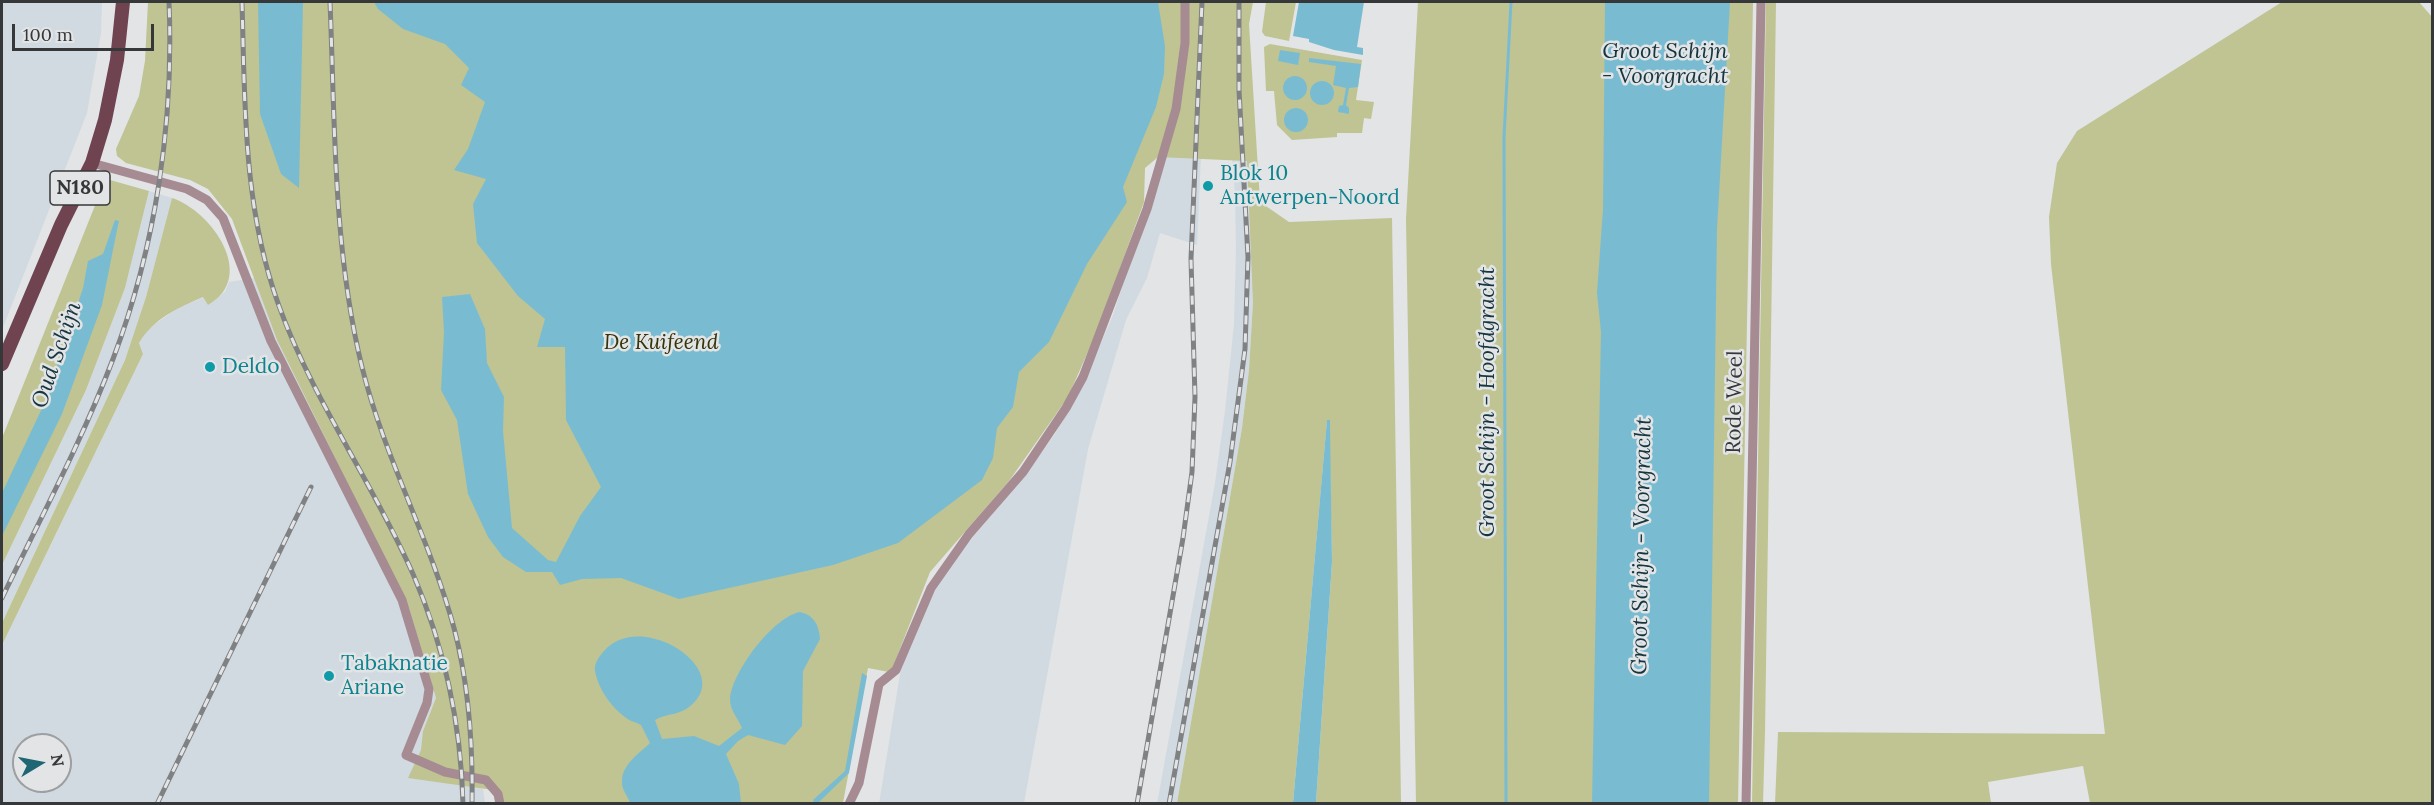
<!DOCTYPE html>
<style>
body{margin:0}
#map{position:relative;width:2434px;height:805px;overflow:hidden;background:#e2e4e6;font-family:Lora,serif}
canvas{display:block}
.frame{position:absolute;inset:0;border:3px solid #363738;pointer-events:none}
.north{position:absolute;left:12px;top:733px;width:60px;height:60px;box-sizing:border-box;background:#e2e4e6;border:2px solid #9d9fa0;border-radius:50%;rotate:80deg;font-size:16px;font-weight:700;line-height:24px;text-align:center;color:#363738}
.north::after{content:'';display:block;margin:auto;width:21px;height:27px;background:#1e6674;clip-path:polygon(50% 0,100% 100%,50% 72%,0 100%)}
.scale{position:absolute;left:12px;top:24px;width:142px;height:27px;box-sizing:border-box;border:3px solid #363738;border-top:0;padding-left:8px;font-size:18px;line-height:21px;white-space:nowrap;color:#363738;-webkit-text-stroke:4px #e2e4e6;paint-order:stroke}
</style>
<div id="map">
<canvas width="2434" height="805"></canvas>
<div class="frame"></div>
<div class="north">N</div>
<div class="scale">100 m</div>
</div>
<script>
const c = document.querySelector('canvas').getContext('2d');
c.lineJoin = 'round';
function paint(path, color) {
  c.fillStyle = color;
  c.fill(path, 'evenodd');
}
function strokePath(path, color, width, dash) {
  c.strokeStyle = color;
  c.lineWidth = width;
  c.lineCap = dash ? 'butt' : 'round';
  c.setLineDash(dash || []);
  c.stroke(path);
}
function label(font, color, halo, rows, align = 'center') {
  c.font = font + ' Lora,serif';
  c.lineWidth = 5;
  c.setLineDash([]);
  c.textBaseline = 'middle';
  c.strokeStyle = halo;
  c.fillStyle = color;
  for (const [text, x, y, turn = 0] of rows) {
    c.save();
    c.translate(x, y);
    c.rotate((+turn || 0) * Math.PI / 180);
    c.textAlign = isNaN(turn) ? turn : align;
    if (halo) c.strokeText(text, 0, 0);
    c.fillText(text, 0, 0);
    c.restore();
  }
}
paint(new Path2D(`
 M2,2H102L101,33L87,113L2,330Z
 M1243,56L1253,247V302L1249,370L1242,428L1177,803L1157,804L1215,483L1225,411L1234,324L1236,251L1235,193L1229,126Z
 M1174,127L1201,155L1197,245L1160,233L1147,278L1126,320L1088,449L1024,803L879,804L900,674L911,637L944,571L1027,472L1053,437L1082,387L1113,315Z
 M149,191L172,198L146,297L125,360L2,623V565L86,390L125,288Z
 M254,278L277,340L409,608L436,698L423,731L478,788L483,789L485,803H2V645L143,354L139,343L148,329L178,308L204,297L208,305L225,292L229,282ZM24,745H60V781H24Z`), '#d1dae1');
paint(new Path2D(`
 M148,2H1253L1249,24L1260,202L1289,222L1392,218L1401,803H1316L1332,562L1329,420L1327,421L1293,803H1177L1242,428L1249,370L1253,302L1247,161L1158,157L1145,168L1144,202L1097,331L1068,397L1009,481L930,572L892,669L889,672L868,668L843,803L503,804L500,791L408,778L421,750L423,731L436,698L409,608L277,340L232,219L208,189L190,180L126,163L117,156L116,149L139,96L145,61Z
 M1266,2H1296L1289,41L1265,36L1262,32Z
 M1418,2H1753L1738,803L1416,804L1406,219Z
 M1766,2H1776L1765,732L1763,803L1752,804Z
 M2282,2H2419L2432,17V803H2090L2083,766L1988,782L1991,803L1775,804L1778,732L2105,734L2051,264L2049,217L2057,163L2077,131Z
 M1270,44L1362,60L1356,100L1374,102L1371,119L1364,118L1362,133H1337V137L1292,140L1277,125L1274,91H1266L1264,47Z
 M110,180L149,191L125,288L86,390L2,565V438L104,183Z
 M172,198C212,211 258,277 208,305L203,297C178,308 154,318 139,343L143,354L2,645V623L125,360L146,297Z`), '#bfc492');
paint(new Path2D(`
 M258,2H303L299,188L281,174L260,114Z
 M374,2H1158L1165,46L1164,74L1156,107L1123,187L1127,202L1087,264L1049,342L1019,372L1013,407L997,428L993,458L982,480L898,543L833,565L679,599L621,578L582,579L560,585L552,572H526L503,557L488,537L468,494L457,420L441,390L444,332L442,297L470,294L485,329L487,363L504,397L503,431L512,528L548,560L556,562L580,516L601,487L566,420L565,347H537L545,319L518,296L477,243L473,204L486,179L454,170L468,149L485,102L461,85L469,68L445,44L403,29L378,9Z
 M1299,2H1364L1357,47L1363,48V55L1334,50L1309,42V39L1293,36Z
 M1605,2H1730L1717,229L1709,803H1592L1601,332L1597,293L1603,209Z
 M1280,50L1300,53L1298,65L1278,61Z
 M1309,58L1361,64L1358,87L1349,88L1346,105L1349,108V114L1338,112L1339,106L1343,105L1346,88L1333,85L1336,66L1309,62Z
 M1283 88a12 12 0 1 1 24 0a12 12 0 1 1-24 0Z
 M1310 93a12 12 0 1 1 24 0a12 12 0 1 1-24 0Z
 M1284 120a12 12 0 1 1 24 0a12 12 0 1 1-24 0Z
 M115,220L119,221L118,225L102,305L62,414L2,536V493L45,402L83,288L88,261L103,254Z
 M1327,420H1330V427L1332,562L1316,803H1293Z
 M800,612C814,615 819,625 820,639L803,671L802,726L785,745L748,735L738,741L726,754L739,784L741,803H630C628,796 621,789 622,781C622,764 640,753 650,743L641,725C636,722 629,721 625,717C611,707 598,688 595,671C594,663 599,657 604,651C640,608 738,670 689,707C681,714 668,714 659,718L655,720L662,739L694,736L719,746L742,728C738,718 730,711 730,699C732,672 773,617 800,612Z
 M862,673L867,676L849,773L818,803H814L813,800L845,771Z`), '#79bcd2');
strokePath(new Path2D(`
 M1506,804L1504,137L1511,2`), '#79bcd2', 3);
strokePath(new Path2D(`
 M92,163L187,189L207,200L223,218L271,341L402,600L429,689L427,703L406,755L445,772L486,780L498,794L500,804
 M849,804L859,783L879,684L896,670L931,588L969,534L1023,472L1066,408L1083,377L1147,209L1176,109L1185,43V2
 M1746,804L1761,2`), '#a68b92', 9);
strokePath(new Path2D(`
 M2,364L61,225L92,163L105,120L117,60L123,2`), '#6f4350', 14);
const rail = new Path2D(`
 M242,2C245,105 243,208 279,306C313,400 373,483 413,574C445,648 461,724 463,804
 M330,2C335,123 333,249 362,367C384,457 430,539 454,628C469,685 473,744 472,804
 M2,598C40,519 82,441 113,359C156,246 174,122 169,2
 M157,804L311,487
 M1137,804L1183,538L1192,472L1195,397L1191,259L1202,2
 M1169,804L1230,462L1245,349L1248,257L1239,90V2`);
strokePath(rail, '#808183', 5);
strokePath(rail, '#e2e4e6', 3, [9]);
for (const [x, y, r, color] of [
 [1208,186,6,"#0f9aa8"],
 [210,367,6,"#0f9aa8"],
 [329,676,6,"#0f9aa8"]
]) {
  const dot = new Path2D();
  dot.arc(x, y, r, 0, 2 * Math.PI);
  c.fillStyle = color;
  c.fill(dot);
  strokePath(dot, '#e2e4e6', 2);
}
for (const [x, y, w] of [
 [80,188,60]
]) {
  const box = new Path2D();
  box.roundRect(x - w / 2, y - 17, w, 34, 4.5);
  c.fillStyle = '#e2e4e6';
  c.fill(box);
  strokePath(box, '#363738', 1.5);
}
label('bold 20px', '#363738', null, [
 ["N180",80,188]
]);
label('21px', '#0d838f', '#e2e4e6', [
 ["Blok 10",1220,174],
 ["Antwerpen-Noord",1220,198],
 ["Deldo",222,367],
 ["Tabaknatie",341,664],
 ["Ariane",341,688]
], 'left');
label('italic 21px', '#333509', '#e2e4e6', [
 ["De Kuifeend",661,343]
]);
label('21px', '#363738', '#e2e4e6', [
 ["Rode Weel",1735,402,-89]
]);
label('italic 22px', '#15353f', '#e2e4e6', [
 ["Groot Schijn",1665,52],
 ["- Voorgracht",1665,77],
 ["Oud Schijn",57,355,-71],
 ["Groot Schijn - Hoofdgracht",1488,402,-90],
 ["Groot Schijn - Voorgracht",1642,546,-89]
]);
</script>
